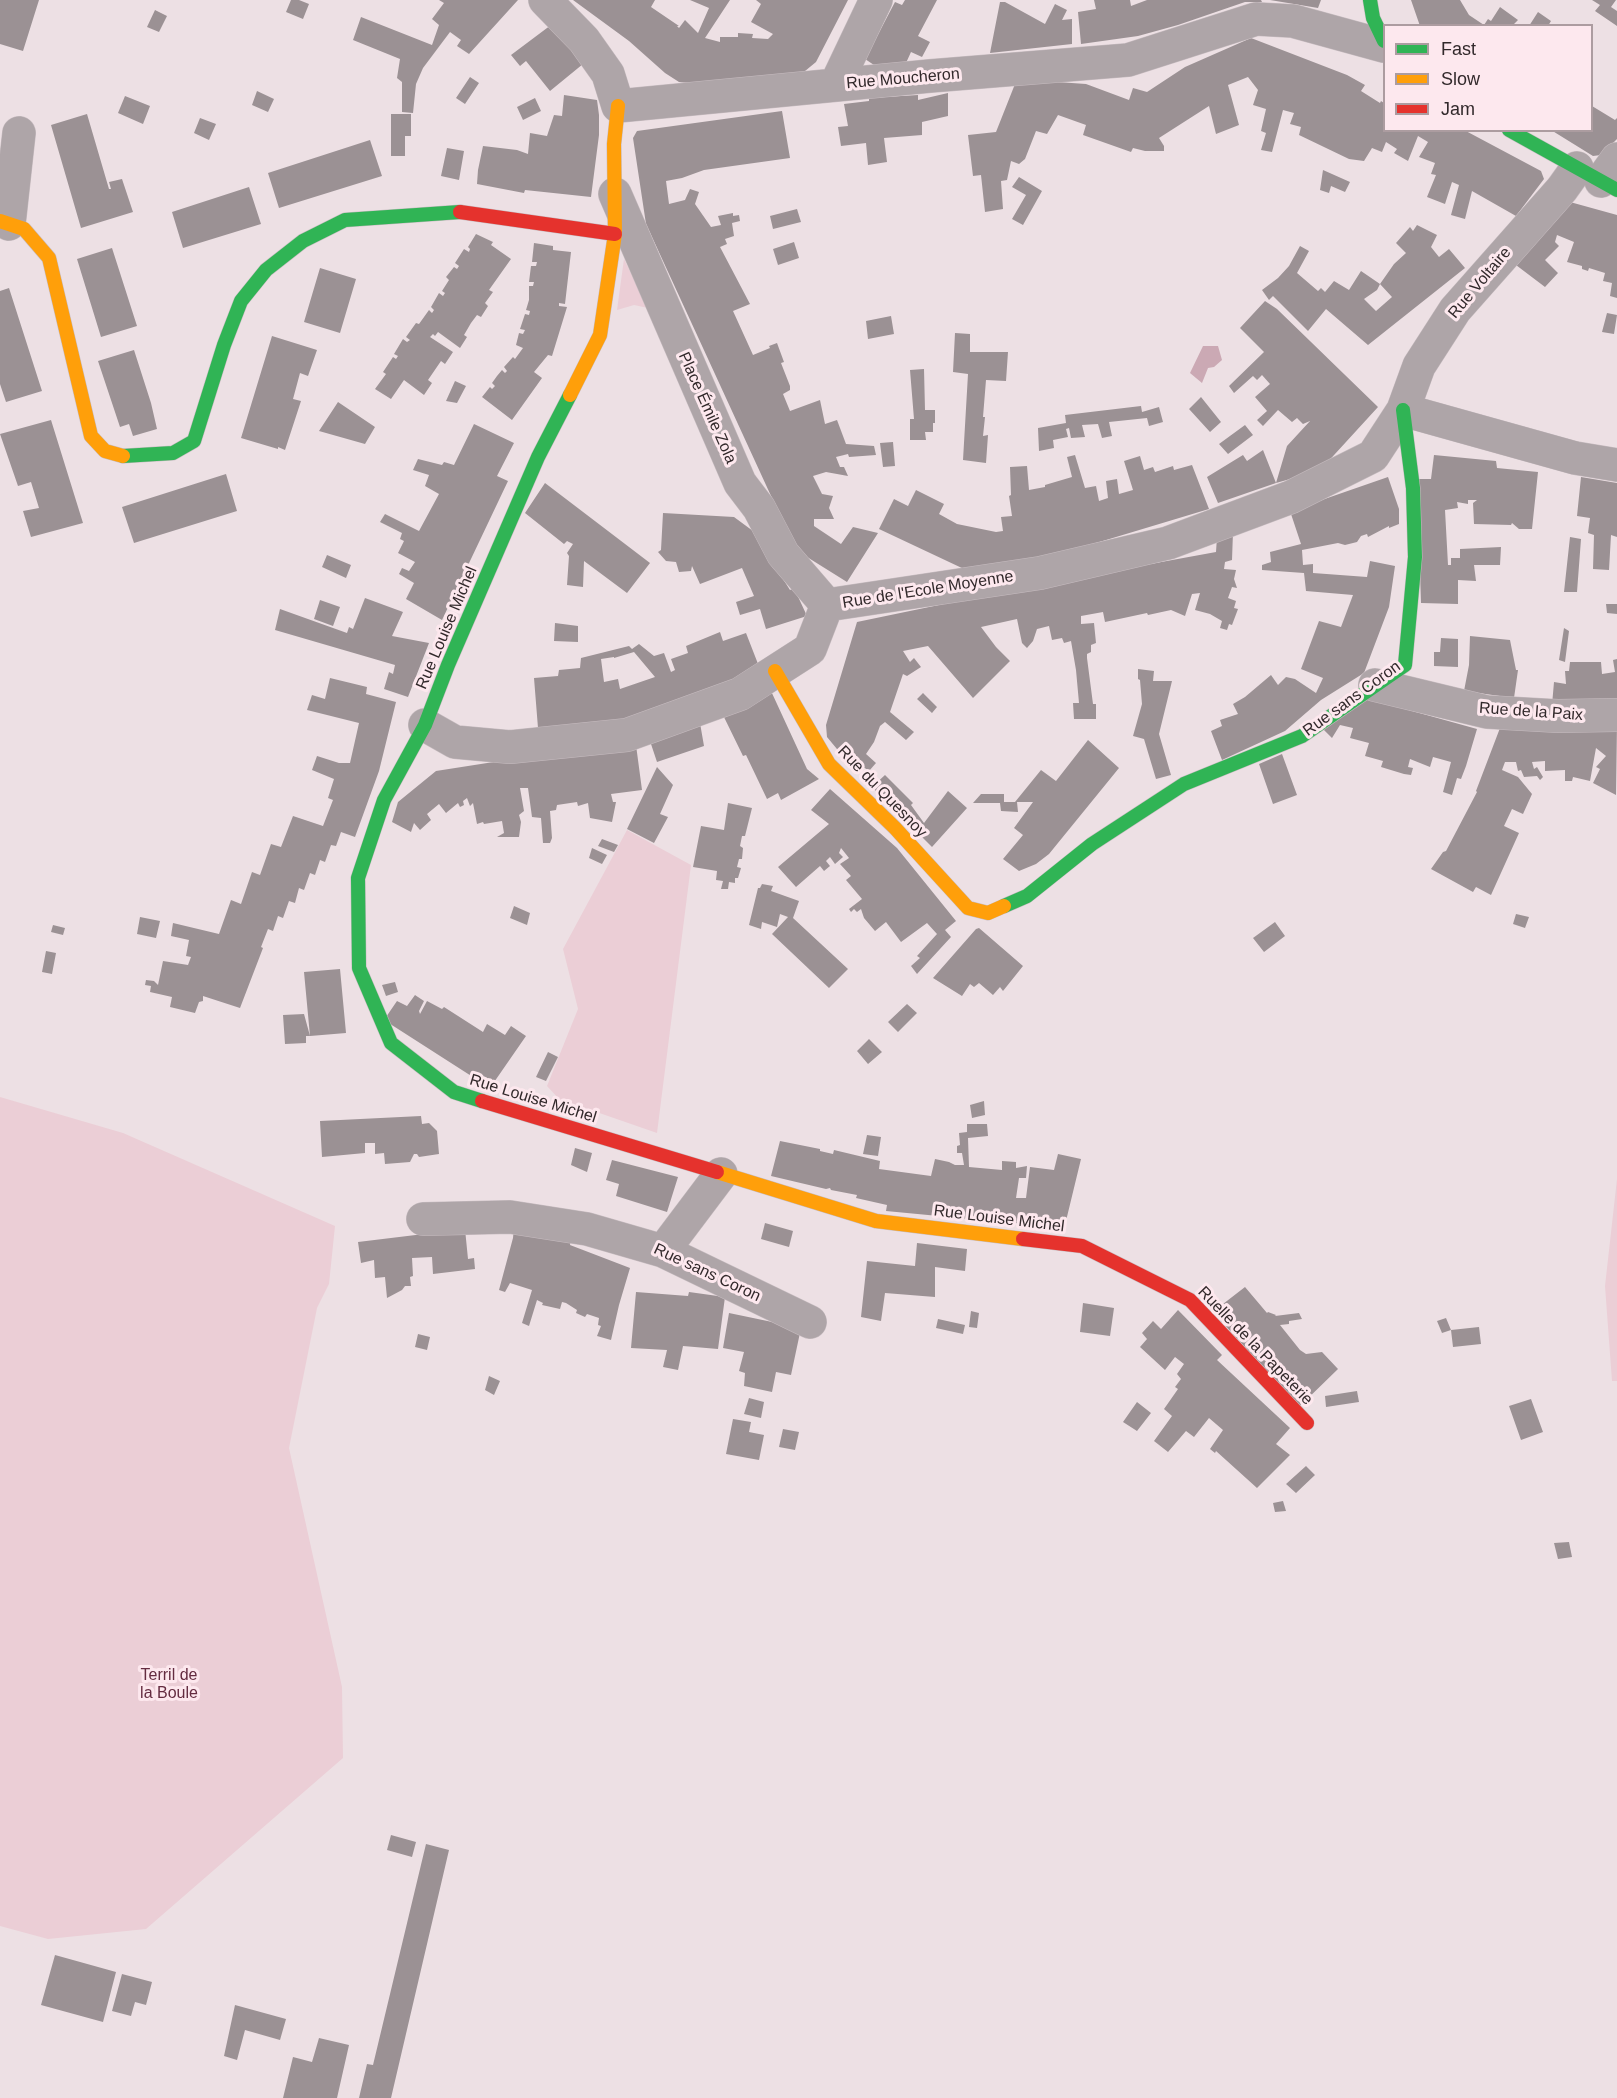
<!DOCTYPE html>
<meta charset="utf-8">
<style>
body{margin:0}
#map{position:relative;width:1617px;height:2098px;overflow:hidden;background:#ede0e4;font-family:Helvetica,sans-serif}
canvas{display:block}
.legend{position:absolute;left:1383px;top:24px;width:210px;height:108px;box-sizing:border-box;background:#fde8ee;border:2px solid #ac9ca0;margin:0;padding:8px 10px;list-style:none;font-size:18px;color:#32292b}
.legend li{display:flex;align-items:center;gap:12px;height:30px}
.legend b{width:30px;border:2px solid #ac9ca0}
</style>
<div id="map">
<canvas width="1617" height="2098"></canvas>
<ul class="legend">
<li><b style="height:8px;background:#30b455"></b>Fast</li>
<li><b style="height:8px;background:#ff9f0a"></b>Slow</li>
<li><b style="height:8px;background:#e5322d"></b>Jam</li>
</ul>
</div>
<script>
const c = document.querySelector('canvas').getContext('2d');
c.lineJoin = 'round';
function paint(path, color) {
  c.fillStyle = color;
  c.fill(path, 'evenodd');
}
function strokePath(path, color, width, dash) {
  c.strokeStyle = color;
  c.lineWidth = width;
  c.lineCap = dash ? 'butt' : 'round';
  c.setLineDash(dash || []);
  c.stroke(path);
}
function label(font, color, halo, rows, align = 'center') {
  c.font = font + ' Helvetica,sans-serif';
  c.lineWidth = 6;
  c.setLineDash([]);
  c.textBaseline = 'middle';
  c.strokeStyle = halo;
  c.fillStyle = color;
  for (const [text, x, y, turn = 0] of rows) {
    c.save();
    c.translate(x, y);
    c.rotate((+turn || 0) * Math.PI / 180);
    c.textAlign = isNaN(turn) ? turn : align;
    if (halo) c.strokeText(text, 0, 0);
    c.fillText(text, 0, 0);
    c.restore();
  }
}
paint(new Path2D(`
 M624,259L648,308L634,305L617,310Z
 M627,830L691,865L657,1133L559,1099L547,1086L578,1009L563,949Z
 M0,1097L123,1133L335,1226L329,1284L317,1308L289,1448L342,1687L343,1758L146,1929L48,1939L0,1926Z
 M1617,1179V1381H1612L1605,1286Z`), '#ebced6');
paint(new Path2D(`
 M1203,346H1218L1222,360L1214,367L1208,368L1202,383L1190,373Z`), '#cba9b4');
paint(new Path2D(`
 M0,0H39L23,51L0,44Z
 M291,0H299L309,4L303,19L286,12Z
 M439,0H518L469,54L457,46L461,40L450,32L423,68L416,84L413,113L402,112V82L397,78L400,59L353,40L361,17L432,45L439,25L432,19L444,3Z
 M573,0H655L651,7L679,26H677L679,28L685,20L698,33L709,8L690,0H730L705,38L720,42V37H738V33L753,34L752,38L768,39L773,34L751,22L761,4L756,0H848L816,62L799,76L706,85L679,82L665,73L629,41Z
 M905,0H937L918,36L930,42L922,57L911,52L906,63L877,67L865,59L895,2L902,5Z
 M1094,0H1130L1131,6L1147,0H1261L1262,2H1245L1178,25L1138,36L1081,44L1078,12L1096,9Z
 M1270,0H1321L1318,8Z
 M1411,0H1460L1469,15L1484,25L1488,19L1491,21L1500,7L1518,20L1512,26H1420Z
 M1592,0H1616L1611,7L1617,11V26L1595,11L1600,5Z
 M1000,2H1005L1045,24L1055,4L1067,10L1062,20L1072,19V44L990,53Z
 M155,10L167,16L159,32L147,27Z
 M1538,12L1551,21L1548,26H1529Z
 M551,25L583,64L550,91L526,61L520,66L511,55Z
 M1251,38L1347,75L1365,85L1361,91L1380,103L1381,101L1384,103V130H1464L1541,171L1544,179L1516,216L1472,191L1465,219L1451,215L1459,185L1452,182L1445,204L1427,197L1436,175L1431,174L1435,163L1419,157L1428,142L1418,136L1408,161L1394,153L1397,149L1386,142L1382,152L1372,148L1364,161L1349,159L1299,135L1301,127L1290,124L1294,113L1283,110L1272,152L1261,150L1266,133L1261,131L1266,109L1253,105L1258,90L1248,77L1228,85L1239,125L1216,134L1209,106L1159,138L1164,146V151H1145L1133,148L1131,152L1083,135L1086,125L1058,115L1047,134L1036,131L1025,159L1019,164L1011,161L1007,180L1001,181L1003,209L985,212L981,175L973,176L968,135L996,132L1015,84L1043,81L1086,84L1129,100L1133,88L1147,92L1185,67Z
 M470,77L479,83L465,104L456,98Z
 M257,91L274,99L268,112L252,105Z
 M948,93V116L922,122V135L884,138L887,162L868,165L866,143L841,146L838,127L848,126L844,104L869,101V98L918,95V100Z
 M564,95L597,100L599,115V135L591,197L525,190L524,193L477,184L478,170L483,146L517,150L528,154L530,133L547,136L554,115L562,116Z
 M125,96L150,106L143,124L118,113Z
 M535,98L541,111L523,120L517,107Z
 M1592,106L1615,120L1617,118V139L1601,155L1593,156L1551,130H1592Z
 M782,111L790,158L704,170L682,178L666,181L669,204L685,200L690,189L699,192L695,204L711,227L721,225L718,216L733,213V216L739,215L740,221L732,223L734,236L725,239L727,244L720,247L750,304L733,311L753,355L770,348L769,346L777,343L784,362L781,363L790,386V390L783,394L790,411L820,400L825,424L837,420L846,444L874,446L876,455L849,457L848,454L836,457L840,467H844L848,476L826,472L813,476L822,494L833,496L829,508L834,519H814V526L841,544L853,527L878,533L847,582L799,552L783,522L646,224L633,138L637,131Z
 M87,114L109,189H111L109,182L122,179L133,212L81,228L51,125Z
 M391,114H411V136H405V156H391Z
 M200,118L216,124L209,140L194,133Z
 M370,140L382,176L279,208L268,173Z
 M447,148L464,151L459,180L441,176Z
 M1323,170L1350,182L1345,192L1331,186L1329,193L1320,190Z
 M1019,177L1042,191L1023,225L1012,219L1026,195L1012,187Z
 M249,187L261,224L183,248L172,212Z
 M1570,202L1617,215V298L1610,296L1612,283L1603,281L1605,273L1589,268L1588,271L1582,269V266L1567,262L1574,242L1557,235L1555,242L1559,246L1545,260L1558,273L1545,287L1512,262Z
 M797,209L801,222L773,229L770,216Z
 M1417,225L1437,235L1431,247L1439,257L1449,249L1465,268L1368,345L1326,309L1308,331L1273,296L1269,300L1262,290L1278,278L1289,266L1300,246L1309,251L1297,273L1318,291L1321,288L1325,292L1334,281L1349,290L1361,271L1380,284L1377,290L1364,299L1376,311L1392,297L1380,284L1394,264L1406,253L1396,243L1410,227L1413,231Z
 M476,234L493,242L491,245L511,259L489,290L493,292L485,303L488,306L481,317L477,315L471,323L464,335L467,337L460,348L438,332L435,336L433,334L430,337L453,352L445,364L441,361L428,380L432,383L424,395L404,380L391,399L375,389L386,374L383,372L393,357L396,359L398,356L394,354L403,339L407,342L410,340L406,337L416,323L419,324L429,310L432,313L434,310L431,307L439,293L443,296L445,293L442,291L449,280L446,277L454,267L457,269L459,266L455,263L464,249L469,252L470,249L468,247Z
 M794,242L799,258L778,265L773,249Z
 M534,243L553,246V250L571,252L565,304L559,303V306L567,307L552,356L548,355L534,372L542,378L512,420L482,397L490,387L492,389L495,386L492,383L497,376L502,370L505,373L507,371L504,367L513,357L515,359L523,348L516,345L519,333L523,334L525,330L520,329L525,314L529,315L530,311L526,310L529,300V286H533L534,282H529L531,266H536L537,262H532Z
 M112,248L137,326L101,337L77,259Z
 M320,268L356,279L340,333L304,322Z
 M9,288L42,391L6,402L0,384V291Z
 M1265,301L1277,309L1378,407L1324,466L1308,474L1276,483L1287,446L1310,421L1303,424L1297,418L1292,422L1278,410L1263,426L1257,420L1267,411L1255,397L1270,384L1262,375L1257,380L1253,376L1234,393L1229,386L1264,352L1240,328Z
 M1607,313L1617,315L1614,334L1602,332Z
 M891,316L894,334L868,339L866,321Z
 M955,333L970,334V352H1008L1006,381L986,380L983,417H985L983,436L988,435L986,463L963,460L968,374L953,372Z
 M272,336L317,350L308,376L300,373L293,399L301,401L285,450L278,447V449L241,438Z
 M134,350L151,403L157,429L133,436L129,424L120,427L98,361Z
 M924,369L925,410H935V423H933V432H925L926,440H910V419H914L910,370Z
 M455,381L466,386L457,403L446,401Z
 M1201,397L1221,422L1210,432L1189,409Z
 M338,402L375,427L365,444L319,431Z
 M1141,406L1142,412L1159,407L1163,422L1149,426L1147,418L1109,422L1112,436L1102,438L1098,424L1082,425L1085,437L1071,438L1069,428L1066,429L1068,437L1053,440L1054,448L1039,451L1038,428L1066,423L1065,415Z
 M51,420L83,523L31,537L23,511L39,508L31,482L18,486L0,434Z
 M474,424L514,443L497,476L508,481L442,620L406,599L414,583L399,574L402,568L409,571L415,562L398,553L404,541L400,539L402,533L380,522L385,514L419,531L439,494L425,486L429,475L413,470L418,459L442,465L444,462L454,465Z
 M1245,425L1253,435L1228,454L1219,444Z
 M893,442L895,466L883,467L880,443Z
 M1263,450L1276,483L1218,503L1207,477L1243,455L1247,461Z
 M1075,455L1085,488L1096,486L1099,501L1108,498L1106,481L1117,479L1119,494L1133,490L1124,461L1140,456L1144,470L1153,467L1155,472L1173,466L1174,470L1192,465L1209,509L1043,559L964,569L879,529L894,499L908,506L916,490L944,504L939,514L957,524L996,532L1003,531L1001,517L1012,516L1009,496L1011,495L1010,467L1027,466L1029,490L1045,487V485L1072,477L1067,457Z
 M1434,455L1496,461L1497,468L1538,472L1532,529H1519L1512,523L1511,525L1474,524L1473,503L1477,500H1468V504L1457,502L1458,508L1445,510L1448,565H1451V558H1460V549L1501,547L1500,565H1474L1476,581L1458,580V604L1421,603L1417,479H1431Z
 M226,474L237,511L134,543L122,507Z
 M1388,477L1399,509V524L1389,528V526L1368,537L1367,534L1361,536L1357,542L1345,545L1338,543L1302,550L1303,565L1313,564V573L1367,577L1370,561L1395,566L1389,607L1364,673L1321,700L1285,731L1222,760L1211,731L1222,726L1220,720L1238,714L1233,704L1245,697L1271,675L1278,685L1286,677L1295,679L1316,693L1323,678L1301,669L1319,621L1341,627L1353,595L1306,591L1304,573L1262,570V565L1271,562L1270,552L1301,544L1290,511Z
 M1581,477L1617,483V537L1611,535L1609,570L1593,569L1594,535L1588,533L1590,518L1577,516Z
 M545,483L650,563L627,593L584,561L583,587L567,585L569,556L567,553L573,544L567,541L564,544L525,513Z
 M663,513L734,517L753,531L790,590L794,588L807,616L766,629L760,609L740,615L736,602L754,596L742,568L700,584L692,566L691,571L679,572L676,562L666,561L658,552L661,550Z
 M1233,532L1232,560L1225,562L1224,569L1236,570L1234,579L1237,588L1232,587L1228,598L1236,601L1234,608L1238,609L1232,625L1229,624L1227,630L1220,628L1222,621L1210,614L1195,610L1200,593L1192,594L1185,616L1171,610L1148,615L1147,613L1105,622L1103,612L1081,616V624L1094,623L1096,643L1091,645V652L1087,654V658L1093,704H1096V719H1074L1073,703H1079L1076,670L1071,641L1064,643L1062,638L1052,640L1049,626L1037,629L1033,641L1027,648L1022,643L1017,619L981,627L996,647L1010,661L973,698L928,646L903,651L910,662L914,658L921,667L907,676L903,674L890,712L914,732L906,740L885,722L880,726L874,742L866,754L876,763L869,771L862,766L856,772L827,737L826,725L857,622L1030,586L1216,552L1217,537Z
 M1570,537L1581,539L1577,592H1564Z
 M327,555L351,565L346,578L322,567Z
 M365,598L403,612L392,636L429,643L408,697L384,689L389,672L393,674L395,665L275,630L280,609L347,633L349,627L353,629Z
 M320,600L340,607L333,626L314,619Z
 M1606,604H1617V614L1607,613Z
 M555,623L578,626V642L554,641Z
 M1564,628L1569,631L1565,662L1559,660Z
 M720,632L723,641L746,633L760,669L643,717L538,728L534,678L558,676L559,670L580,668L581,658L629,646L632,649L639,644L654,656L664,653L671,672L675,670L671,659L688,653L686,646ZM634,652L655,677L620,689L618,679L604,682L601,659L614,657V658Z
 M1470,636L1510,640L1516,670H1518L1514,698L1464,691L1469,665Z
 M1441,638L1458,639V667L1434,666V652H1440Z
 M1617,659V704L1552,705L1554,682L1566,684L1565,671H1569L1570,662H1601L1602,674L1615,672L1613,660Z
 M1138,669L1154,671L1153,681H1172L1159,734L1171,775L1156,779L1144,739L1133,736L1142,704L1140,680L1138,679Z
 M330,678L367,687L366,694L396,702L379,771L355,837L341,832L336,846L331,845L325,862L320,860L315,875L310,873L304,890L299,888L295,903L289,901L283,918L278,916L273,931L268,929L261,947L263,948L240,1008L203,996V1001L199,1002L195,1013L170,1007L172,997L150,992L151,986L145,985L146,980L154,981L158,985L163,961L188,965L191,957L186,956L189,940L171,936L173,923L219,934L231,900L241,904L252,872L260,875L271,844L281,847L293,816L323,826L333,800L328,798L334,779L312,770L317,756L339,763H350L359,723L307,710L312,695L325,699Z
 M771,691L807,769L819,779L781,800L778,793L767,799L746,755L743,756L722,713Z
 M923,693L937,707L932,713L917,699Z
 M1362,697L1477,729L1466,766L1461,779L1457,778L1452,795L1443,792L1451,762L1433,757L1430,767L1410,759L1408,767L1413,768L1411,775L1404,774L1381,767L1383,761L1365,756L1369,743L1350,738L1353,728L1340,725L1332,738L1322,728Z
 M700,723L704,746L657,762L650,741Z
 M1617,723L1616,795L1593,783L1600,769L1596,767L1606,756L1596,748L1590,781L1573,777L1572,781H1565V770L1545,771V761L1532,762L1534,769L1537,767L1543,777L1540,780L1537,776L1524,777L1521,770L1518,771L1516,762H1505L1502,770L1518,777L1532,794L1523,814L1512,809L1504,826L1519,833L1491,895L1476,887L1473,892L1431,869L1443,852L1446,851L1477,792L1476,791L1500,728Z
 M1088,740L1119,768L1049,854L1036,864L1019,871L1003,859L1023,835L1014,828L1033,802H1017L1018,812L1001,811L1000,803H973L981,794H1004V802H1015L1041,770L1056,781Z
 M636,745L642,790L611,794L613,802H616L612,822L590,818L588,803L578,806L577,802L557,805L556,810L550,811L552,838L550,843H543L541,818L532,817L528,788H520L524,811L519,815L521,822L519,837H497L504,833L502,821L484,824L483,822L477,824L473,803L470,806L467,798L463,801L464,805L460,807L458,803L446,813L439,804L427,814L431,820L420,830L414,823L411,832L392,822L398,802L436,771L500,761Z
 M1282,754L1297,795L1273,804L1259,764Z
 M657,767L673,785L660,814L668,817L654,843L627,829Z
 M885,775L913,803L911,805L924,823L948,791L967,808L932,847L872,787Z
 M830,789L897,848L956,921L945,930L951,937L917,974L911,966L920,958L917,956L937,934L927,923L901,942L886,922L875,931L864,918L861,909L857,912L854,909L851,912L849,909L862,899L846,880L851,876L840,864L849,858L841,848L839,853L843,857L835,864L830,857L826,861L830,866L824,871L820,866L796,887L778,867L829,824L811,810Z
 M728,803L752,808L745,836H742L740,846L743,848L742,859H739L737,867L741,868L738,878H735V883L729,882L728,889H721L723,881L716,880L717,871L693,867L701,826L724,830Z
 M602,839L618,845L614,852L598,846Z
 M592,848L607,855L602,864L589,858Z
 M762,884L773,886L771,891L799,901L793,918L848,969L829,988L772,934L788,917L780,914L777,927L762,922L761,929L749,925L758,888H760Z
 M514,906L530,913L527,925L510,918Z
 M1516,914L1529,917L1525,928L1513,924Z
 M140,917L160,921L156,938L137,934Z
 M1275,922L1285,936L1264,952L1253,938Z
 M53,925L65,928L63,935L51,932Z
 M979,928L1023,966L1003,991L1000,987L993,995L979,983L974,987L970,984L962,996L933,978L976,929Z
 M46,951L56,953L52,974L42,972Z
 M340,969L346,1033L310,1036L304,972Z
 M395,982L398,992L386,996L382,985Z
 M415,995L424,1001L419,1011L420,1014L427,1001L442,1009L444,1007L483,1032L487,1024L505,1035L511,1026L526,1036L490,1088L384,1020L397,1001L407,1006Z
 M907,1004L917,1013L898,1032L888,1022Z
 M304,1014L310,1036H306V1043L285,1044L283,1015Z
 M869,1039L882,1052L868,1064L857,1051Z
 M548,1052L558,1057L546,1081L536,1077Z
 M984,1101L985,1115L972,1118L970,1105Z
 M421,1116L422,1124L429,1123L437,1131L439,1154L419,1157L417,1154H414L410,1162L385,1164L384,1153L375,1154V1143H365V1153L322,1157L320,1121Z
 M967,1124H987L988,1136L968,1138L969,1167L1002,1170V1161L1016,1162V1168L1027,1166L1026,1178H1019L1016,1198H1026L1030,1167L1054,1170L1058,1154L1081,1159L1065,1225L1012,1223L886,1211L887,1205L856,1198L857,1195L831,1190L830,1188L826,1189L771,1176L780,1141L820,1149V1151L833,1154L834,1150L880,1161L879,1169L931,1176L935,1159L949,1162L955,1165H964L962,1153H957V1146L960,1145L959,1133L967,1132Z
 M867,1135L881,1137L878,1156L863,1154Z
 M575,1148L592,1153L587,1172L571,1165Z
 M612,1160L678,1177L667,1212L616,1196L619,1184L606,1180Z
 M765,1223L793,1231L789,1247L761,1239Z
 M514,1227L571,1239L570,1245L630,1268L619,1305L611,1340L597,1336L601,1326L598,1325L599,1318L587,1314L585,1317L576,1313L577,1310L566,1303L562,1302L560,1309L542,1305L543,1303L537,1300L529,1326L522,1323L532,1290L510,1283L505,1292L499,1290L513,1238Z
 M465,1229L468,1259L474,1258L475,1269L433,1274L432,1257L412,1258L413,1276L410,1277L411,1286H405L402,1290L387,1298L385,1277L375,1278L374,1260L361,1263L358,1242Z
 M917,1243L967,1249L965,1271L935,1267V1297L885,1293L881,1321L861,1317L867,1261L915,1266Z
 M1245,1287L1267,1313L1268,1312L1276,1315L1275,1316L1299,1313L1302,1319L1289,1321V1324L1280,1325L1300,1350L1306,1354L1322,1352L1338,1369L1299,1407L1205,1303L1217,1297L1223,1304Z
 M636,1292L688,1296L689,1292L725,1297L718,1349L683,1346L678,1370L663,1367L667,1350L631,1348Z
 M1083,1303L1114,1308L1110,1336L1080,1332Z
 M1178,1310L1222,1355L1217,1360L1290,1428L1276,1444L1290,1455L1257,1488L1216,1451L1215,1453L1210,1449L1223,1430L1209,1418L1194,1437L1186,1431L1168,1452L1154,1441L1172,1416L1164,1409L1178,1389L1175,1387L1181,1379L1177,1374L1184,1364L1175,1357L1165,1370L1140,1347L1147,1339L1142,1333L1153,1321L1161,1329Z
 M971,1311L979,1313L977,1328L969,1327Z
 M729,1313L801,1328L791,1375L776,1372L772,1392L744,1386L745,1373L739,1371L744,1352L723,1348Z
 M1446,1318L1451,1330L1479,1327L1481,1344L1453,1347L1451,1330L1442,1333L1437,1321Z
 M938,1319L965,1325L963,1334L936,1328Z
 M418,1334L430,1337L427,1350L415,1347Z
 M489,1376L500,1381L494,1395L485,1390Z
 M1357,1391L1359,1402L1326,1407L1325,1396Z
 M749,1398L764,1402L761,1418L744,1414Z
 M1531,1399L1543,1432L1521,1440L1509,1406Z
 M1137,1402L1151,1413L1137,1431L1123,1422Z
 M733,1419L751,1422L749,1432L764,1435L759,1460L726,1454Z
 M783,1429L799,1432L795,1450L779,1447Z
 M1306,1466L1315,1475L1296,1493L1286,1484Z
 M1283,1501L1286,1511L1275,1512L1273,1503Z
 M1569,1542L1572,1557L1558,1559L1554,1543Z
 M391,1835L416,1842L412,1857L387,1850Z
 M426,1844L449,1850L391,2098H359L367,2064L373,2065Z
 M55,1955L116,1972L103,2022L41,2005Z
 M122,1974L152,1982L146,2005L135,2002L131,2016L112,2011Z
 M235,2005L286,2019L280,2040L245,2030L237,2060L224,2056Z
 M319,2038L349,2045L337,2098H283L293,2057L312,2062Z`), '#9b9194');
const street = new Path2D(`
 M545,0L584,40L608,74L618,106L930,76L1128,60L1256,19L1293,21L1384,46
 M836,84L876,0
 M1601,181L1617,159
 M615,194L740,483L759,508L783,554L827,605
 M9,224L19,133
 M1403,410L1575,458L1617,465
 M827,605L1040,573L1168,543L1291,497L1373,456L1403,410L1419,366L1455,310L1562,189L1577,168
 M1375,685L1487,712L1558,716L1617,715
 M425,725L455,742L510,747L627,735L740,694L810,649L827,605
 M423,1219L510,1217L587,1229L663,1251L810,1322
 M663,1251L721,1174`);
const fast = new Path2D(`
 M1370,0L1373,18L1384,41
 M1509,130L1617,190
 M123,456L173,453L194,441L224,345L241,301L266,270L303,241L345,220L460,212
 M1004,906L1027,896L1092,844L1184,784L1302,736L1405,665L1415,557L1413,488L1403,410
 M482,1101L454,1092L391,1043L359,968L358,878L384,800L425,725L448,665L538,457L570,395`);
const slow = new Path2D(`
 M0,221L24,229L49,258L91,436L105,451L123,456
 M570,395L600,335L615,234L614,144L618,106
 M775,671L829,764L895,828L968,908L988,913L1004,906
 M717,1172L876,1221L1023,1239`);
const jam = new Path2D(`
 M460,212L615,234
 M482,1101L717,1172
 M1023,1239L1082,1246L1190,1300L1307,1423`);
strokePath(street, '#c7bcc0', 34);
strokePath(fast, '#c7bcc0', 15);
strokePath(slow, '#c7bcc0', 15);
strokePath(jam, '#c7bcc0', 15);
strokePath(street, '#aea5a8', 33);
strokePath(fast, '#30b455', 14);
strokePath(slow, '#ff9f0a', 14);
strokePath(jam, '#e5322d', 14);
label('16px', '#32292b', '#fde8ee', [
 ["Rue Moucheron",903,79,-5],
 ["Rue Voltaire",1480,283,-50],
 ["Place Émile Zola",707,408,66],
 ["Rue de l'Ecole Moyenne",928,590,-9],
 ["Rue Louise Michel",447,628,-67],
 ["Rue sans Coron",1352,699,-36],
 ["Rue de la Paix",1531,712,4],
 ["Rue du Quesnoy",882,792,46],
 ["Rue Louise Michel",533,1099,17],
 ["Rue Louise Michel",999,1219,7],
 ["Rue sans Coron",707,1273,25],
 ["Ruelle de la Papeterie",1255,1346,46]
]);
label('16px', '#642c40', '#fde8ee', [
 ["Terril de",169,1676],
 ["la Boule",169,1694]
]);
</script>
